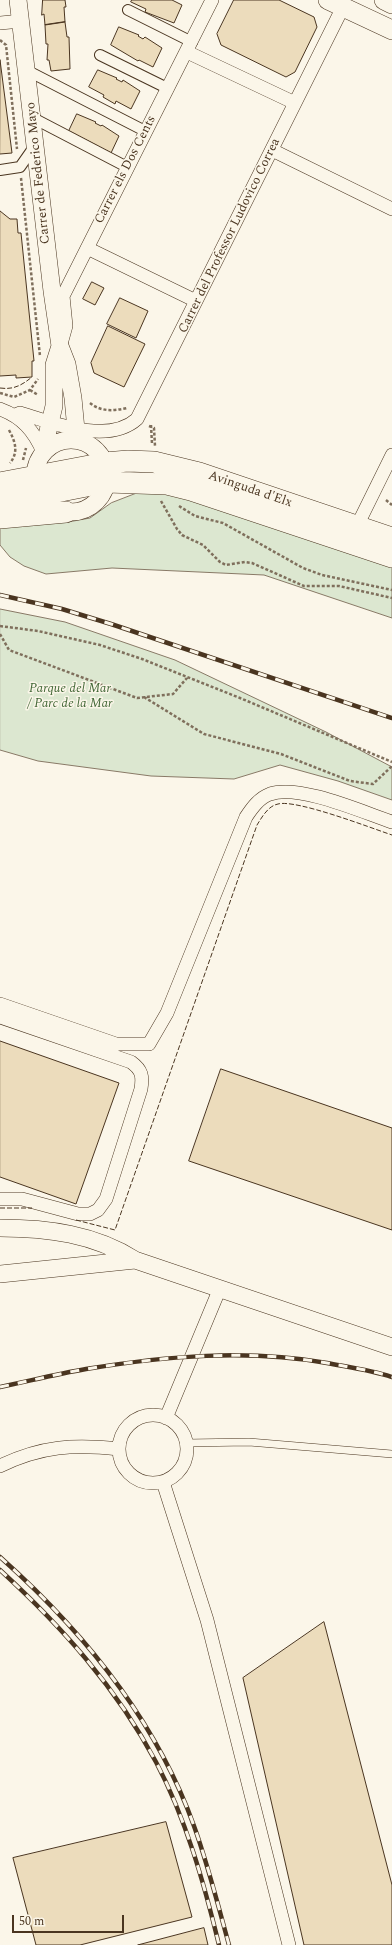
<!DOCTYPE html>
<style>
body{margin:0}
#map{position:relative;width:392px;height:1945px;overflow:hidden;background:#fbf6e9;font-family:Spectral,serif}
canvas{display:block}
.scale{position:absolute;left:12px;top:1915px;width:112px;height:18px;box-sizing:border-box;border:2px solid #4a3520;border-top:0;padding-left:5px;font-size:12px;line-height:14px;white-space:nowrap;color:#4a3520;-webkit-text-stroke:3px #fbf6e9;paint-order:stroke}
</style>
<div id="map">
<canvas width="392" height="1945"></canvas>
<div class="scale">50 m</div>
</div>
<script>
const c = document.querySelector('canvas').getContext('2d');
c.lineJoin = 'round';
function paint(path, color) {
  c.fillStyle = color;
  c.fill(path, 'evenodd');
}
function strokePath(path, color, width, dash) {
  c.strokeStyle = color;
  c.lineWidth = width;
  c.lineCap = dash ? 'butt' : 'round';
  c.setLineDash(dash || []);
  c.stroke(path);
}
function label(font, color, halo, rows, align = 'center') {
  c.font = font + ' Spectral,serif';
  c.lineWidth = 3;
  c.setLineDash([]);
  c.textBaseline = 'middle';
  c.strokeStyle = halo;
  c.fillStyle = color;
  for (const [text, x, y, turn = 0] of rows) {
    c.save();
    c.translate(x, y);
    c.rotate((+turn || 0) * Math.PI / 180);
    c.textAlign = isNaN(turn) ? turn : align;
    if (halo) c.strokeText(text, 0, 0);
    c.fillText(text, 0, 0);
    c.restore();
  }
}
const green = new Path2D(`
 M137,493H171L392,565V618L264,575L112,568L46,574L24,566L10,557L0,545V526L68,522L90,518L111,503Z
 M0,609L65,622L175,660L326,732L392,767V800L338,781L280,765L234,779L151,776L38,761L0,750Z`);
paint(green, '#dce7d0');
strokePath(green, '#887966', 1);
const building = new Path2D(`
 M43,0H65L66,7H64L65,22L45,25L44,14L42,15Z
 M132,0H172L182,5L174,23L145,12L146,9L131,2Z
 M234,0H279L314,17L317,27L295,72L286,77L221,45L217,34Z
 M65,22L67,37H69L70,69L51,71L49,60H47L48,44H46L45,25Z
 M119,27L139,35L138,36L143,39L145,37L162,48L153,67L139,60L138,61L111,45Z
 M0,60L12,153L0,154Z
 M98,70L117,78L116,79L122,82L123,80L140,91L131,109L116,101L115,104L103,97L104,95L89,87Z
 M77,114L96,122L95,123L101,126L102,125L119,136L111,153L69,131Z
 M0,211L10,219H17L18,233H21L34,361H32V377L16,378V375L0,376Z
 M92,282L104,288L95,305L83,299Z
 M120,298L148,311L136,338L107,324Z
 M108,326L145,344L124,387L94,373L91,363Z
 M0,1041L119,1083L76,1204L0,1177Z
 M221,1069L392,1128V1230L189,1161Z
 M324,1622L392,1885V1945H304L243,1678Z
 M166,1822L192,1917L80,1945H36L13,1858Z
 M204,1928L208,1945H138Z`);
paint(building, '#ecdcbc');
strokePath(building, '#4a3520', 1);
const service = new Path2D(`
 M186,1443L249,1442L392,1454`);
const pedestrian = new Path2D(`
 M128,10L192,42
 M100,55L167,88
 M28,71L145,131
 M33,118L127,167
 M0,170L20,167L34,147`);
const minor = new Path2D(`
 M0,23L21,21
 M187,52L295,103
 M272,150L392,209
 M87,248L196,301
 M61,344L66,326L63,296L212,0
 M0,409C22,417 34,431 43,452
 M15,415L20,413C53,423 108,445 137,419L343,7
 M357,526L392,455
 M0,1004L116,1044H149L167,1013L246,817C252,808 259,798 270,794C300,784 362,812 392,822
 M0,1017L131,1062C142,1070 143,1076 141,1089L106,1199L98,1210L90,1214H78L22,1199H0
 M119 1449a34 34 0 1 1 68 0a34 34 0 1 1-68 0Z
 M166,1418L220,1288
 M0,1466C41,1446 74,1444 119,1449
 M163,1482L207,1620L289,1945`);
const tertiary = new Path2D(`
 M18,0L52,291L60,346L67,364L73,398L77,440
 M35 476a36 36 0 1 1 72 0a36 36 0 1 1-72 0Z
 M43,452L54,406V365L60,346
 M0,1228C47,1228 95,1234 135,1260L392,1347
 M0,1274L135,1260`);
const secondary = new Path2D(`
 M328,0L392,30
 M384,0L392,4`);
const primary = new Path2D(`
 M0,483L105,463L128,461L154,462L199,473L392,538
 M0,503L107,482L167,484L191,490L392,557
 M0,518L66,512`);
strokePath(service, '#4a3520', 8);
strokePath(pedestrian, '#4a3520', 12);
strokePath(minor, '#4a3520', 14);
strokePath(tertiary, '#4a3520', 18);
strokePath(secondary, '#4a3520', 20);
strokePath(primary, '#4a3520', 22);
strokePath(new Path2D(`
 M0,40L6,45L17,149
 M21,178L40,356
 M30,390L38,395
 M0,393L14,397L30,390L38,379
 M90,403C101,412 114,411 127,408
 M151,425L152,444
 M149,426L154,428L155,446
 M9,430C15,441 19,452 10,463
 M23,460L26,448
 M386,500L392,505
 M161,501L177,529L182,535L203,545L220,562L226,565L245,562L252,563L304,586H339L392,598
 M179,506L195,516L223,523L303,568L322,575L392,590
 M0,626L38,631L100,645L142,659L240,698L392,762
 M0,634L9,650L137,698L173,694L187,678
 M144,697L204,734L281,754L350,781L373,784L392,766`), '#7f6f5c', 2.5, [3, 2]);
strokePath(service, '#fbf6e9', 7);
strokePath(pedestrian, '#fbf6e9', 10);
strokePath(minor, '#fbf6e9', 13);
strokePath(tertiary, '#fbf6e9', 17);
strokePath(secondary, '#fbf6e9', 19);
strokePath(primary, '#fbf6e9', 21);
const rail = new Path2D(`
 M0,595L62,609L111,624L392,718
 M0,1387C29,1381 57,1374 86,1369C166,1356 247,1349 327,1363C348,1367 371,1370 392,1377
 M0,1557C83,1631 156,1720 194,1826C208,1865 218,1905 229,1945
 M0,1570C62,1627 116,1687 156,1762C186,1819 204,1883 219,1945`);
strokePath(rail, '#4a3520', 4.5);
strokePath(rail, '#fbf6e9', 3, [9]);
strokePath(new Path2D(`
 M0,388C14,390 22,385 32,377
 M0,1208H32
 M76,1220L115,1230L257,825C262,817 268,806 278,804C296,799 371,828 392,835`), '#4a3520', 1, [5, 2]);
label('13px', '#4a3520', '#fbf6e9', [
 ["Carrer els Dos Cents",126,170,-63],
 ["Carrer de Federico Mayo",39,173,-96],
 ["Carrer del Professor Ludovico Correa",230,236,-64],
 ["Avinguda d'Elx",250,490,19]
]);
label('italic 13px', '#436837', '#fbf6e9', [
 ["Parque del Mar",70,689],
 ["/ Parc de la Mar",70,704]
]);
</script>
